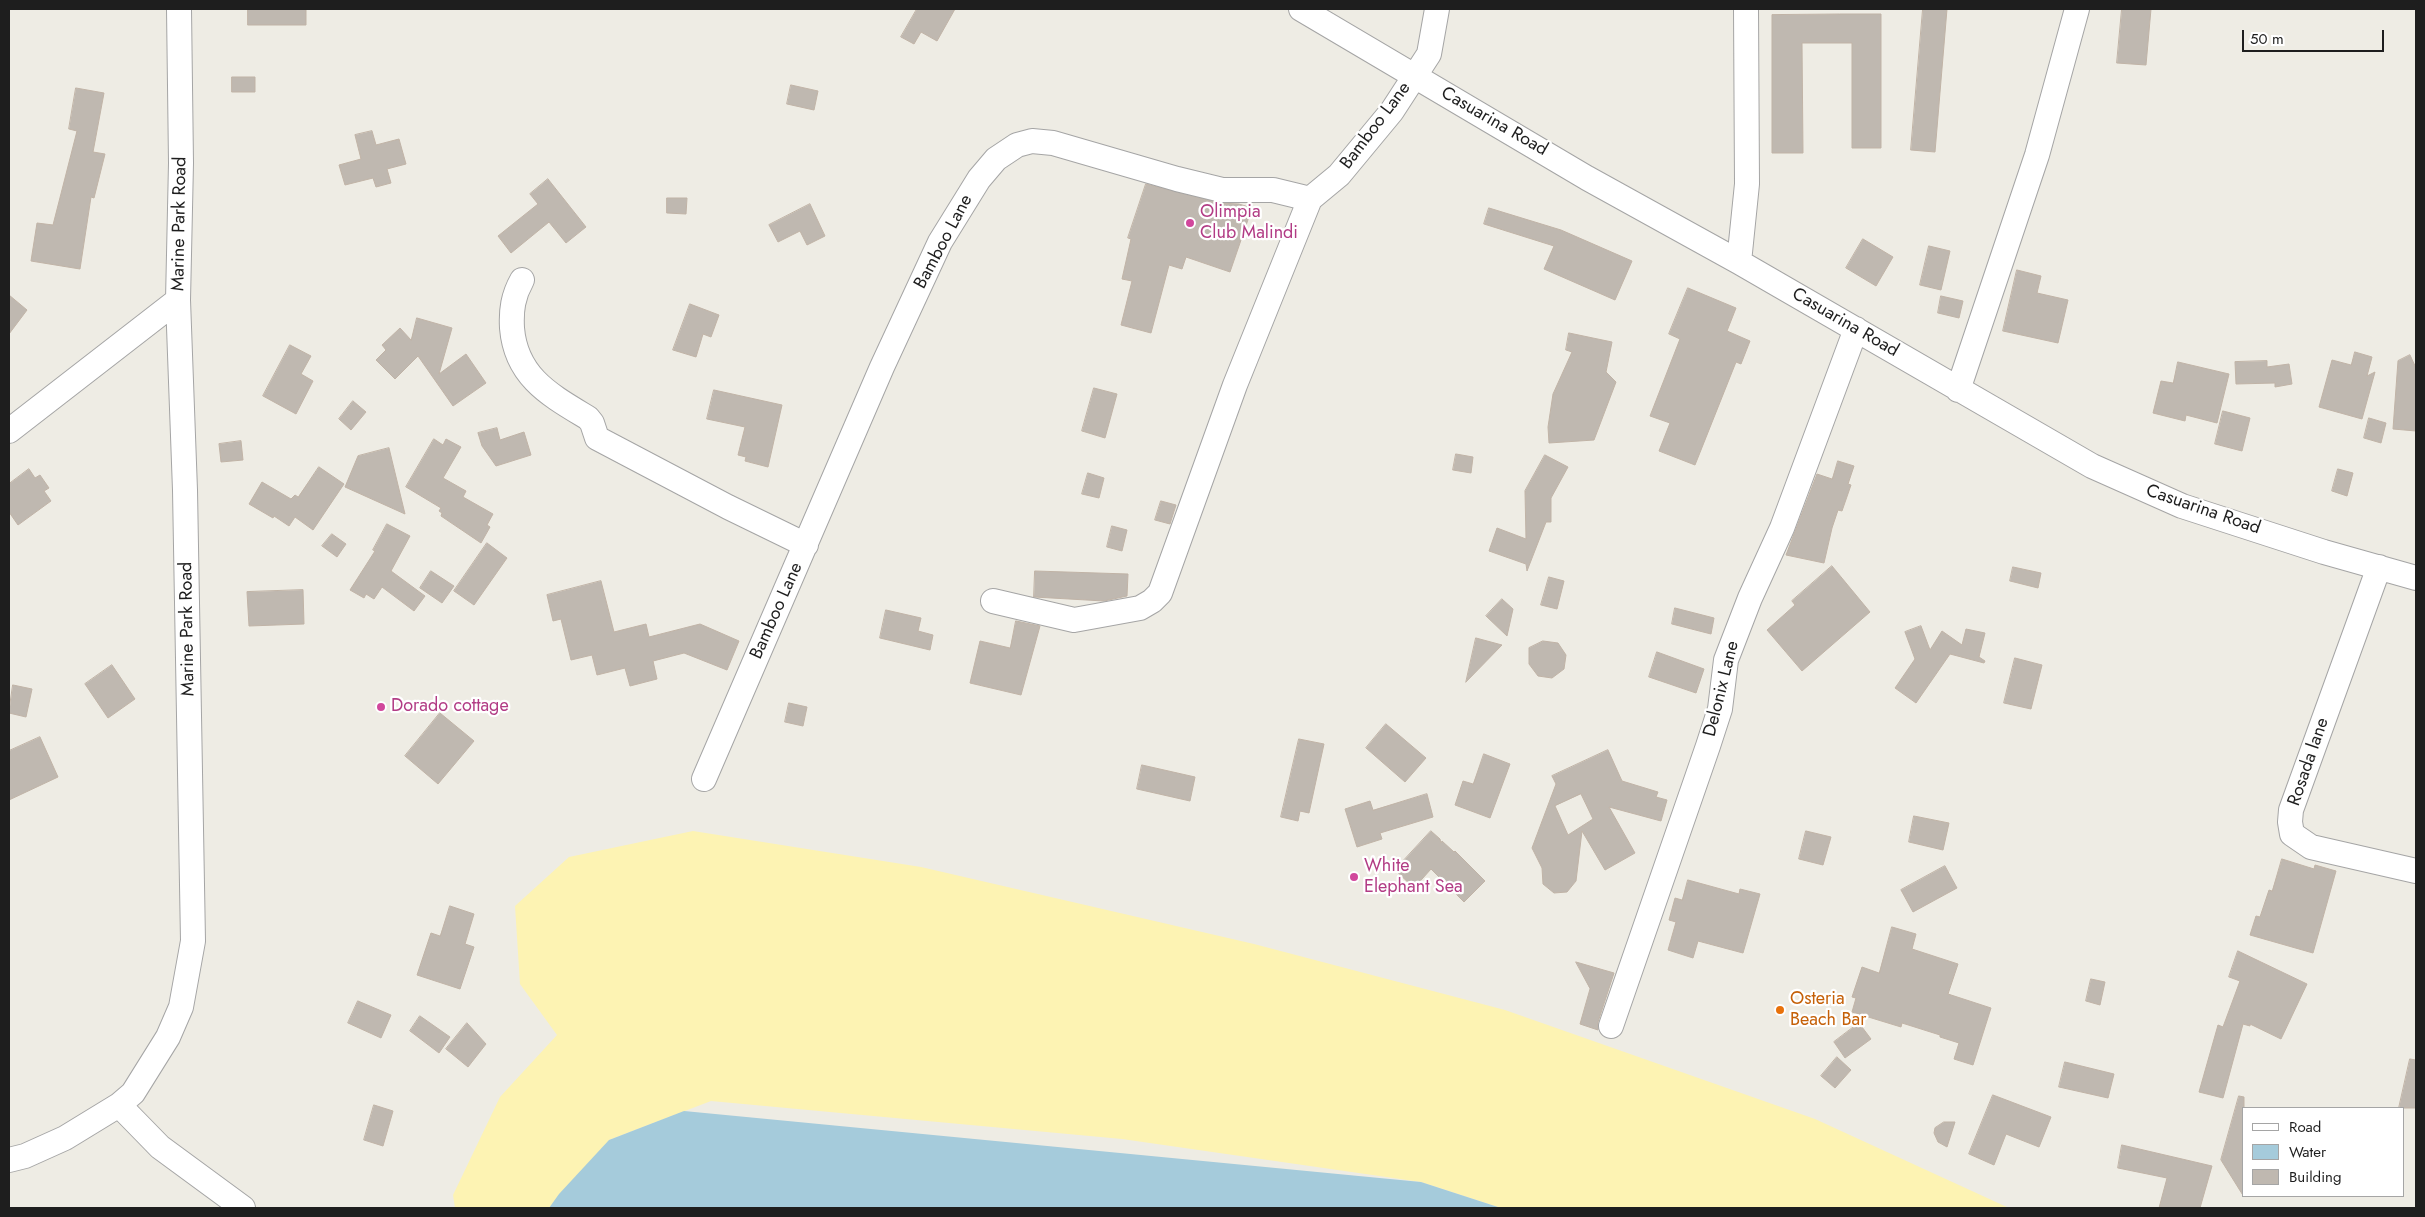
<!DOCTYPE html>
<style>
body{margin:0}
#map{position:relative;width:2425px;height:1217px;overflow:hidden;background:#eeece4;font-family:Jost,sans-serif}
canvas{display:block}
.frame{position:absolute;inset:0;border:10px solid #1e1e1e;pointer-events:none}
.legend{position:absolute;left:2242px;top:1107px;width:162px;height:90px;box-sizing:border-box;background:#fff;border:1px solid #a5a5a5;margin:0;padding:6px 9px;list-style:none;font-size:15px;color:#1e1e1e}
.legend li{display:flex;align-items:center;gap:10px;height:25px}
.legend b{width:25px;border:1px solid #a5a5a5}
.scale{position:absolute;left:2242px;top:30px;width:142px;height:22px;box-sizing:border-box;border:2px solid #1e1e1e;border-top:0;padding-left:6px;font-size:15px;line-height:18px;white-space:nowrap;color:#1e1e1e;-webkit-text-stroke:4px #fff;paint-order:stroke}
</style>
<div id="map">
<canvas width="2425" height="1217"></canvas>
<div class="frame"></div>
<ul class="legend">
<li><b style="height:6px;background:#fff"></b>Road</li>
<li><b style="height:14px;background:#a5cbdb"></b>Water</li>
<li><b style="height:14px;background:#bfb8b0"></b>Building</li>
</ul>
<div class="scale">50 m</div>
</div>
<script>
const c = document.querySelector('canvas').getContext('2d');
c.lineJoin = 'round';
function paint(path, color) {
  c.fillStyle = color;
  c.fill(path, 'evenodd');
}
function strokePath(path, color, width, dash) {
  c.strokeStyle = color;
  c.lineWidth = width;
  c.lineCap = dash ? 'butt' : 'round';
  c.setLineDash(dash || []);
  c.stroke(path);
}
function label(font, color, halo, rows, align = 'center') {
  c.font = font + ' Jost,sans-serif';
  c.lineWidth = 4.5;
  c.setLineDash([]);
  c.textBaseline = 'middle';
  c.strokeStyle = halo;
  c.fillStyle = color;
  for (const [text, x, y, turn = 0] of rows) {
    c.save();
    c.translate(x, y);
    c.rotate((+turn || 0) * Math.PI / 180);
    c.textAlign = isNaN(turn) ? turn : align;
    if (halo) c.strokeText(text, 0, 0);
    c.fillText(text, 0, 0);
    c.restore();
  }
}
paint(new Path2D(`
 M693,831L921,867L1254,944L1505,1010L1815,1119L2009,1208H1501L1421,1182L1122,1139L711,1101L609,1140L580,1208H455L453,1195L500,1097L557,1035L520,984L515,906L569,857Z`), '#fdf3b3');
paint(new Path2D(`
 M684,1111L1421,1182L1501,1208H549L559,1194L609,1140Z`), '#a5cbdb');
const building = new Path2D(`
 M248,9H306V25H248Z
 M917,9H955L937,41L921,32L914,44L901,37Z
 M1923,9H1947L1935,152L1911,150Z
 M2122,9H2151L2146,65L2117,63Z
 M1840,14H1881V148H1852V43H1802L1803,153H1772V15Z
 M232,77H255V92H232Z
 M791,85L818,91L814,110L787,104Z
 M76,88L104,93L93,152L105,154L94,198L91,197L80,269L31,261L37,223L53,225L77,131L69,129Z
 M372,131L376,145L399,139L406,164L387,169L391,183L376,187L373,178L345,185L339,165L361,159L355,135Z
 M548,179L586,227L566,243L549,222L511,253L498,236L538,204L530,194Z
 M1146,184L1219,203L1239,204L1252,208L1230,272L1186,257L1182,269L1169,265L1151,333L1121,325L1132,281L1122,279L1131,239L1128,238Z
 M667,198H687L686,214L667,213Z
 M810,204L825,236L807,245L800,231L778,242L769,225Z
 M1489,208L1561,230L1632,261L1615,300L1544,269L1554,246L1484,224Z
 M1863,239L1893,257L1876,286L1846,268Z
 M1929,246L1950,251L1941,290L1920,285Z
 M2017,270L2041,276L2037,293L2068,300L2058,343L2003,331Z
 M1688,288L1736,308L1727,331L1750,341L1741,364L1736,362L1695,465L1659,451L1670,423L1650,416L1680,339L1669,334Z
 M9,295L27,310L9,334Z
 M1941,296L1963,301L1959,318L1938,313Z
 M690,304L719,315L711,337L703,334L696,357L673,350Z
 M417,318L452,328L439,374L466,354L486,383L453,406L418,356L395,379L376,360L386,350L382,345L400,328L411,340Z
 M1569,333L1612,342L1606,372L1616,382L1594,440L1549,443L1548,427L1553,394L1572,352L1566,350Z
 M290,345L311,356L301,374L313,381L296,414L263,396Z
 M2355,352L2372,357L2367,376L2375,372L2362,419L2319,407L2332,360L2351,365Z
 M2410,355L2416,368V431L2393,429L2398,361Z
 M2267,361V367L2289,364L2292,384L2275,387V383L2236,384L2235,362Z
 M2178,362L2229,374L2217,423L2186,415L2185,421L2153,413L2161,381L2173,383Z
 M1094,388L1117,394L1105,438L1082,431Z
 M714,390L782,405L768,467L745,461L746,457L738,455L745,427L707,419Z
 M353,401L366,412L351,430L339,419Z
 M2223,411L2250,418L2242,451L2215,444Z
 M2369,418L2386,423L2381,443L2364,438Z
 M497,428L500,440L524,432L531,455L496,466L482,446L478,433Z
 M434,439L443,445L446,439L461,447L443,478L466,491L463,497L493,514L487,525L490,527L481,543L441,516L442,513L439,511L441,508L406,487Z
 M241,441L243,460L221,462L219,444Z
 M389,448L405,514L345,487L358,456Z
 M1456,454L1473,457L1471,473L1453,470Z
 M1545,455L1568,467L1551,498V522H1546L1527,571L1526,564L1489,551L1497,528L1526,539L1525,491Z
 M1838,461L1854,466L1848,484L1851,485L1842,511L1838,510L1832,528L1824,563L1786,555L1817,474L1832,479Z
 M319,467L344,484L313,530L295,517L289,526L274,516L273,518L249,504L262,482L291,499L295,495L298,497Z
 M29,469L35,478L40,475L49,488L44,491L51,501L18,525L9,512V484Z
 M2338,469L2353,473L2347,496L2332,491Z
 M1088,473L1104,478L1099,498L1082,494Z
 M1161,501L1176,505L1170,524L1155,520Z
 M387,524L410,536L391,571L425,596L414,611L382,587L374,599L366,594L364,598L350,590L375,551L373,550Z
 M1112,526L1127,530L1122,551L1107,547Z
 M332,534L346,544L337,557L322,546Z
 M487,543L507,558L474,605L454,591Z
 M1832,566L1870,612L1802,671L1767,630L1795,605L1792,601Z
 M2013,567L2041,573L2038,588L2010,581Z
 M431,571L454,586L442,603L420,588Z
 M1035,571L1128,574L1127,596L1104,601L1034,597Z
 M1549,577L1564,581L1557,609L1541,605Z
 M601,581L614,632L646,624L649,637L700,624L739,641L727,670L684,653L653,661L657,679L630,686L625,668L597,675L592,655L571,660L561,619L553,621L547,595Z
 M303,590L304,624L249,626L247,592Z
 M1502,599L1513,609L1507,636L1486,616Z
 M1675,608L1714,618L1711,634L1672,624Z
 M886,610L921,618L918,631L933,635L930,650L880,638Z
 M1016,621L1040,626L1021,695L970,683L980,641L1010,648Z
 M1921,626L1930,650L1942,631L1962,645L1966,629L1985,633L1979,657L1985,661L1984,663L1950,654L1916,703L1895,688L1915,659L1905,632Z
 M1476,638L1502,645L1466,682Z
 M1543,641L1558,643L1566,655L1564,669L1552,678L1538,676L1529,664V648Z
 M1657,652L1704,669L1696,693L1649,677Z
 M2015,658L2042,665L2031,709L2004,703Z
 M112,665L135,699L108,718L85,684Z
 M13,685L32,689L26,717L9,713Z
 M789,703L807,707L803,726L785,722Z
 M440,713L474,741L438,784L405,756Z
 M1386,724L1426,758L1405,782L1366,748Z
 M40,737L58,777L9,800V751Z
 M1299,739L1324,744L1309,813L1300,811L1298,821L1281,817Z
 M1608,750L1622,781L1658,792L1656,797L1667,800L1661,821L1609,807L1635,853L1605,870L1582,831L1576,881L1567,892L1554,893L1543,884L1542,868L1532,848L1556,784L1552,776ZM1581,794L1593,819L1568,835L1555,806Z
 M1484,754L1510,764L1490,818L1455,805L1463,781L1473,784Z
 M1142,765L1195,777L1190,801L1137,789Z
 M1427,794L1433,817L1380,833L1382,839L1357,847L1345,809L1370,801L1373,810Z
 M1914,816L1949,823L1943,850L1909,842Z
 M1431,831L1440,839L1441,843L1442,841L1454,852L1455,851L1485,881L1464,902L1431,869L1414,888L1395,870Z
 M1806,831L1831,837L1823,865L1799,859Z
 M2282,859L2314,869L2315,865L2336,871L2313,953L2250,935L2256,916L2260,917L2269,890L2272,891Z
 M1945,866L1957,888L1913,912L1901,890Z
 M1688,880L1739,894L1740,889L1760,894L1743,953L1698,941L1693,958L1668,950L1676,922L1669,920L1675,898L1682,900Z
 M450,906L474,914L465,944L474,947L460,989L417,975L431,933L440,936Z
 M1892,927L1916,934L1912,949L1958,964L1948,994L1991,1008L1973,1065L1954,1059L1959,1043L1940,1037V1035L1902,1023L1901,1027L1852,1012L1856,998L1852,997L1862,967L1879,973Z
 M2238,951L2307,984L2281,1039L2250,1024V1026L2243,1024L2223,1098L2199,1092L2218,1025L2223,1027L2240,981L2229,977Z
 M1576,962L1614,973L1598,1022V1030L1580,1024L1590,989Z
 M2091,979L2105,982L2100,1005L2086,1001Z
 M358,1001L391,1015L381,1038L348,1023Z
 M420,1016L450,1037L439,1053L410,1031Z
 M467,1023L486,1044L468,1067L446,1049Z
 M1859,1023L1871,1039L1845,1058L1834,1042Z
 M1837,1057L1851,1070L1835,1088L1821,1076Z
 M2410,1059L2416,1060V1108H2399Z
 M2065,1062L2114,1074L2108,1098L2059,1087Z
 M1993,1095L2051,1117L2039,1147L2006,1134L1994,1165L1969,1154Z
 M2239,1096L2244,1097V1197L2221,1160Z
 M374,1105L393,1111L383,1146L364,1140Z
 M1944,1122H1955L1947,1147L1938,1142L1934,1133L1935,1128Z
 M2122,1145L2212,1166L2200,1208H2159L2167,1178L2118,1168Z`);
paint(building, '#bfb8b0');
strokePath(building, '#c0b3a6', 1);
const minor = new Path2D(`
 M1301,9L1587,178L1739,262L2092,466L2182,506L2324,552L2416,578
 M1739,262L1747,184L1746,9
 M522,280C513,296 511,310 512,328C516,377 550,395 588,418L592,423L597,438L728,507L806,545
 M1958,390L2037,155L2077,9
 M9,431L178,300
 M2379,567L2291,810L2290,822L2292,834L2311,847L2416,871
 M993,601L1074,620L1140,608L1152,601L1160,593L1235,385L1310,199
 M704,779L882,367L940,242L979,179L996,159L1017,145L1032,141L1053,143L1177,179L1222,190H1273L1310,199L1339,175L1392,111L1429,54L1437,9
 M1611,1026L1708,746L1720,709L1726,660L1750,598L1782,528L1856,329
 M119,1105L160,1147L243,1208
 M9,1160L25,1156L65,1138L119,1105L133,1093L168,1037L181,1007L193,941L185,490L178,300L181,163L179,9`);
strokePath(minor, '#a5a5a5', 26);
strokePath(minor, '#fff', 24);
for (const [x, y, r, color] of [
 [1190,223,5,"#d1479c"],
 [381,707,5,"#d1479c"],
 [1354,877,5,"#d1479c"],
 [1780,1010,5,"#e8710a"]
]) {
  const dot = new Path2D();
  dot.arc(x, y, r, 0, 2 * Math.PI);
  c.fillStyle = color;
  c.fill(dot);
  strokePath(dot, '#fff', 2);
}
label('18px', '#1e1e1e', '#fff', [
 ["Casuarina Road",1494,122,30],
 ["Bamboo Lane",1376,126,-53],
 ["Marine Park Road",180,224,-89],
 ["Bamboo Lane",944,242,-62],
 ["Casuarina Road",1845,323,30],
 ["Casuarina Road",2203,510,19],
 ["Bamboo Lane",777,611,-66],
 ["Marine Park Road",188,629,-91],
 ["Delonix Lane",1722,689,-76],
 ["Rosada lane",2309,762,-71]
]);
label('18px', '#b23c85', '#fff', [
 ["Olimpia",1200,213],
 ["Club Malindi",1200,234],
 ["Dorado cottage",391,707],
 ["White",1364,867],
 ["Elephant Sea",1364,888]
], 'left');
label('18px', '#c56008', '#fff', [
 ["Osteria",1790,1000],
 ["Beach Bar",1790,1021]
], 'left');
</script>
